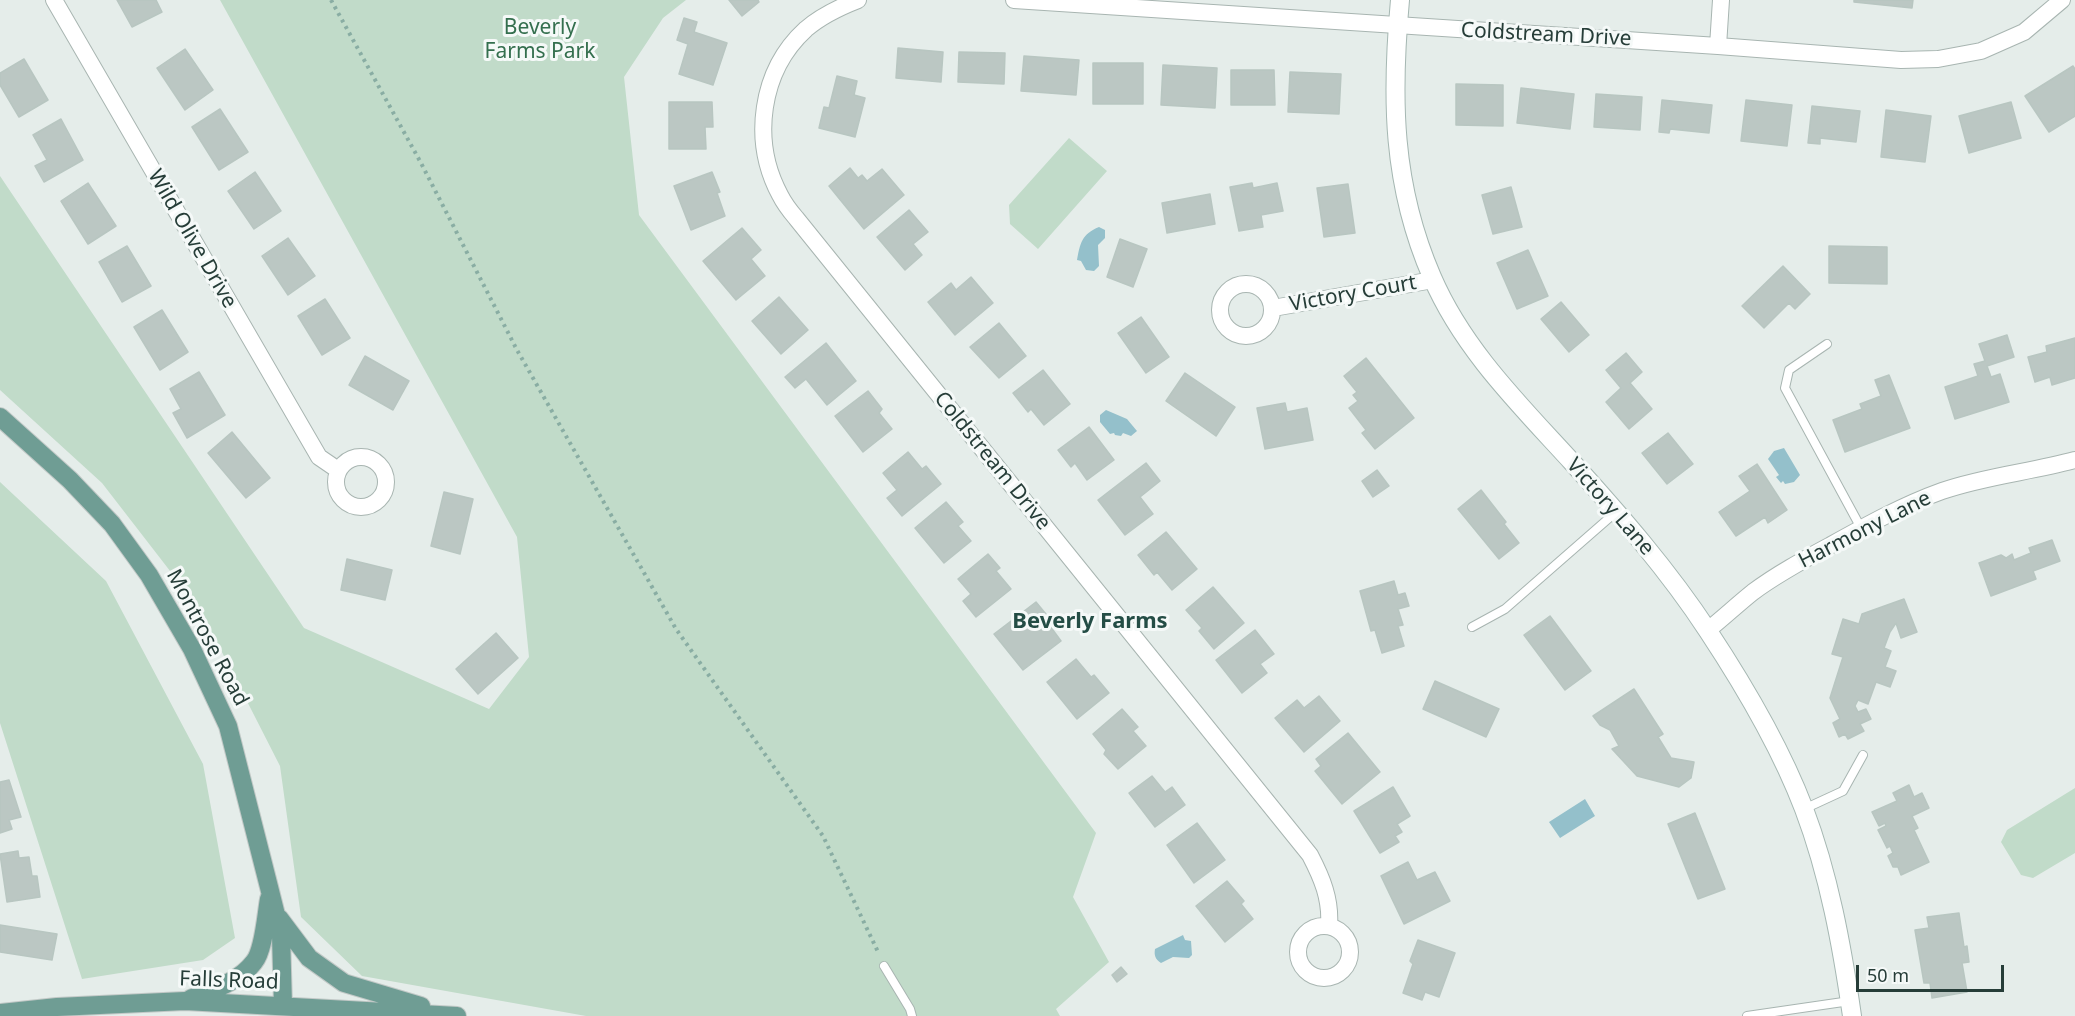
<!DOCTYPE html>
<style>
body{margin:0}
#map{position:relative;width:2075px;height:1016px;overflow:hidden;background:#e5edea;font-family:"Noto Sans",sans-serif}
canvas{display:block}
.scale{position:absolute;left:1856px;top:965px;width:148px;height:27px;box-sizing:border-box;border:3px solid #263d38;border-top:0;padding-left:8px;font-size:18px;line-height:21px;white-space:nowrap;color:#263d38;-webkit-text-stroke:4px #f5f9f8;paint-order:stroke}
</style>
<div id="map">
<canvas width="2075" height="1016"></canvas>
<div class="scale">50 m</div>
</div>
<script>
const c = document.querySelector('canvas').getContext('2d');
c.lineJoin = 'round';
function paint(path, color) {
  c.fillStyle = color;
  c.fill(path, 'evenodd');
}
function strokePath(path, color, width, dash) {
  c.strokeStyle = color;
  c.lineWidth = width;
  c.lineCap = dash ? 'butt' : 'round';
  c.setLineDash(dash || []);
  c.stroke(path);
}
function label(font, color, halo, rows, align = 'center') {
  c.font = font + ' "Noto Sans",sans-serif';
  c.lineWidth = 6;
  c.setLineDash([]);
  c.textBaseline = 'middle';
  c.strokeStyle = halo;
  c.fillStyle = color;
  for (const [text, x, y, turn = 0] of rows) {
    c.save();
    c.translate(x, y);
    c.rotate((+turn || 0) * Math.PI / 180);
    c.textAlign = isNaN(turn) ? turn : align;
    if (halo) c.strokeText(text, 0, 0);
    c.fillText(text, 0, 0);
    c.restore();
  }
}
paint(new Path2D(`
 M220,0H686L663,18L624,77L639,215L1096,833L1073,897L1109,962L1056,1009L1060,1016H586L362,976L301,917L280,766L201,611L102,483L0,390V176L304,628L489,709L529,657L517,537Z
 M1069,138L1107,171L1038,249L1010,224L1009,205Z
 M0,482L106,581L203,764L235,938L203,960L82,979L0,723Z
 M2075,788V853L2033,878L2021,875L2001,842L2007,830Z`), '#c1dbc9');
paint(new Path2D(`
 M1099,227L1105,230V238L1098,245L1099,266L1094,271L1086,270L1081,261L1077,260C1080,243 1082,234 1099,227Z
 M1106,410L1127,419L1137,431L1131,436L1123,433L1121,436L1115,435L1114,433L1110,434L1100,422V415Z
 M1784,448L1800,475L1794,482L1785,484L1783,481L1781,483L1776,477L1779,475L1768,459L1774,451Z
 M1585,799L1595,816L1560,838L1549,822Z
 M1183,935L1185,940L1191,941L1192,955L1189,958L1173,957L1161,963C1155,959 1154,955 1155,949Z`), '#94c0cb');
const building = new Path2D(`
 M117,0H156L162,12L132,27Z
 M729,0H758L759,2L742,16Z
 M1854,0H1913L1912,8L1854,2Z
 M684,18L697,22L694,32L727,43L713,85L679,74L688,44L677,40Z
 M898,48L943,52L941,82L896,78Z
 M185,49L213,90L185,110L157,68Z
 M959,52L1005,53L1004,84L958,82Z
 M1024,56L1079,60L1076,95L1021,91Z
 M24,59L48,100L19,117L0,85V73Z
 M1093,63H1143V104H1093Z
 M1163,65L1217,68L1215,108L1161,105Z
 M2073,66L2075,69V116L2049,132L2025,96Z
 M1231,70H1274L1275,105H1231Z
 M1290,72L1341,74L1339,114L1288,112Z
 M837,76L857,81L854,95L865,98L855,137L819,128L824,107L829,108Z
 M1456,84L1503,85V126L1456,125Z
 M1521,88L1574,94L1570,129L1517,123Z
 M1596,94L1642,97L1640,130L1594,127Z
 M1662,100L1712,105L1709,133L1670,129L1669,133L1659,132Z
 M1746,100L1792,105L1787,146L1741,141Z
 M669,102H712L713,127H705L706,149H669Z
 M2011,102L2021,138L1969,153L1959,116Z
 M1812,106L1860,111L1856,142L1820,138V144L1808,143Z
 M220,109L248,152L219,170L192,127Z
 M1886,110L1931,116L1925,162L1881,157Z
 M61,119L83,160L44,182L35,166L47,160L33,135Z
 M850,168L858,178L862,175L867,181L882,169L904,195L864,229L829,186Z
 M255,172L281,211L254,229L228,191Z
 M712,172L720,192L717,193L725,216L691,230L674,186Z
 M88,183L116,226L88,244L61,201Z
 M1252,183L1253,188L1277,183L1283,211L1261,215L1263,227L1239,231L1230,187Z
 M1348,184L1355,233L1324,237L1317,188Z
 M1511,187L1522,227L1493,234L1482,195Z
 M1210,194L1215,224L1167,233L1162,203Z
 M909,210L928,232L913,244L922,255L905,270L877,237Z
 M742,228L761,250L751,259L765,276L736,300L703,261Z
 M288,238L315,276L288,295L262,256Z
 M1120,239L1147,249L1133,287L1107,277Z
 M127,246L151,286L122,302L99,262Z
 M1829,246L1887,247V284L1829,283Z
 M1528,250L1548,296L1517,309L1497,263Z
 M1783,266L1810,294L1795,309L1789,303L1764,328L1742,306Z
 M971,277L993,303L955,335L928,302L951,283L956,290Z
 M779,297L808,330L781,354L752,321Z
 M325,299L350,338L322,355L298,316Z
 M1561,302L1589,335L1569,352L1541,319Z
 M162,310L188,352L160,370L134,327Z
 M1141,317L1169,357L1146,373L1118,333Z
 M999,323L1026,356L999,378L970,347Z
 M2007,335L2014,357L1987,366L1991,377L2000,374L2009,402L1955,419L1945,387L1978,376L1974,364L1985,361L1979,344Z
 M2075,338V378L2052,385L2050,377L2035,382L2028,357L2047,352L2046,346Z
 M826,343L856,381L827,405L806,379L795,388L785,377Z
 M1626,353L1642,372L1630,383L1652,409L1629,429L1606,402L1621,388L1606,370Z
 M365,356L409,381L393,410L349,385Z
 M1366,358L1414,418L1375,449L1362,433L1366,430L1349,408L1358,401L1353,395L1357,392L1344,376Z
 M1043,370L1070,404L1044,425L1031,409L1028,412L1013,393Z
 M199,372L225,415L187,438L173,413L181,409L170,389Z
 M1185,373L1235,407L1216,436L1166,401Z
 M1889,375L1910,428L1845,452L1833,420L1862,409L1860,404L1881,396L1875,380Z
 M868,391L882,409L879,413L892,429L863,452L835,416Z
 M1285,403L1287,412L1307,408L1313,440L1265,449L1257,408Z
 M1089,427L1114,460L1087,480L1075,463L1071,467L1058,450Z
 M232,432L270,478L246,498L208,453Z
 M1668,433L1693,464L1667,484L1642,453Z
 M908,452L922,469L926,466L941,484L902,516L887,498L897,490L883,473Z
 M1146,463L1160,481L1140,497L1153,514L1125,535L1098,500Z
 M1757,464L1787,510L1768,523L1765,517L1736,536L1719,512L1750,491L1739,476Z
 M1377,470L1389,486L1373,497L1362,481Z
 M1481,490L1506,522L1504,524L1519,543L1499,559L1458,509Z
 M444,492L473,499L460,554L431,546Z
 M946,502L963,522L958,526L971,541L944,563L915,528Z
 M1166,532L1197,569L1172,590L1157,572L1154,575L1138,555Z
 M2052,540L2060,561L2033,571L2036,579L1991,596L1979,563L2001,555L2006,558L2012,554L2014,560L2031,553L2029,548Z
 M988,554L1000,568L996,571L1011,589L976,617L963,601L971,594L958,579Z
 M347,559L392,570L385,600L341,590Z
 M1394,581L1398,595L1405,593L1409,606L1398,609L1403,625L1398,626L1404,646L1382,653L1375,630L1371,631L1360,591Z
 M1213,587L1244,623L1214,649L1199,631L1202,628L1186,610Z
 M1904,599L1917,632L1901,638L1896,623L1890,632L1884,648L1891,651L1885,667L1896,671L1890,687L1876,682L1868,704L1858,700L1855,706L1858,712L1866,709L1871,719L1860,724L1864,731L1848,739L1845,734L1839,737L1833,723L1840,719L1830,698L1843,657L1832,654L1843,619L1859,624L1862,614Z
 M1036,602L1050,619L1047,622L1061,641L1023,670L994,634Z
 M1550,616L1591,671L1565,690L1524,635Z
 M1255,630L1274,654L1260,664L1267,673L1242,693L1216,660Z
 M496,633L518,658L478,694L456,669Z
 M1076,659L1091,677L1094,675L1109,693L1077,719L1047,682Z
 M1435,681L1499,709L1486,737L1423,709Z
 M1634,689L1663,734L1658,737L1671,758L1694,762L1691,778L1679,787L1637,776L1612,749L1619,746L1610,730L1600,725L1593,716Z
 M1319,696L1340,721L1304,752L1275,718L1297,700L1304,708Z
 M1122,709L1138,727L1133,731L1146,746L1118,769L1104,754L1106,750L1093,734Z
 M1348,733L1380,772L1342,804L1315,771L1321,766L1316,759Z
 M1152,776L1165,792L1172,787L1185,805L1155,827L1129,793Z
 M9,780L21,817L9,820L12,829L0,833V782Z
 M1909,785L1914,797L1922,793L1929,808L1912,816L1918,828L1914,830L1929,862L1901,875L1898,867H1893L1888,856L1893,853L1890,846L1887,848L1878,830L1886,826L1885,823L1879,826L1872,812L1897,801L1893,793Z
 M1393,787L1410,816L1397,824L1402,832L1395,836L1399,842L1380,853L1354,811Z
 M1695,813L1725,889L1698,899L1668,824Z
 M1197,823L1225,860L1194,883L1167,845Z
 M18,851L19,858L29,857L32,876H37L40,897L7,902L0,854Z
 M1408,862L1417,880L1435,872L1450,901L1404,924L1381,876Z
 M1227,881L1244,901L1241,904L1253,919L1225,942L1196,906Z
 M1959,913L1964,947L1967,946L1969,962L1962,963L1967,992L1932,998L1930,983H1924L1915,930L1929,928L1927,917Z
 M0,925L57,934L52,960L0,952Z
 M1418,940L1455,953L1439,997L1425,992L1422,1000L1403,993L1413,964L1410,961Z
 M1121,967L1127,974L1117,982L1112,975Z`);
paint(building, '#bbc7c3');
strokePath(building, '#b8c6c1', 1.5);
const lane = new Path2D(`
 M1827,344L1789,370L1785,388L1861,528
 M1472,627L1505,609L1616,512
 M1804,809L1843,791L1863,755
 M884,966L910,1009L912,1016
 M1747,1016L1850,1001`);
const street = new Path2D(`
 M54,0L319,457L338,470
 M858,0C840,7 821,16 806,29C760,71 751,141 780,195C784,203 790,211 796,218L1310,855C1322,878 1331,899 1329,926
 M1014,0L1718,46L1901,60L1938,59L1981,51L2024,32L2062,0
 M1718,46L1721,0
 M1220 310a26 26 0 1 1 52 0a26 26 0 1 1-52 0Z
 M1273,308L1433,280
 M336 482a25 25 0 1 1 50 0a25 25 0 1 1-50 0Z
 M1708,630C1723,618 1738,604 1753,592C1777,574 1805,559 1831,545C1867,525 1903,505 1942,491C1985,476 2031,472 2075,460
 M1298 952a26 26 0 1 1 52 0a26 26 0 1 1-52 0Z`);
const secondary = new Path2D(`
 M1400,0C1391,98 1392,185 1432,277C1463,349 1519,404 1571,461C1619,514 1668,570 1708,631C1745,687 1780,746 1804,809C1829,875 1842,946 1852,1016`);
const primary = new Path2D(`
 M0,417L70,480L112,524L149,575L192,649L228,726L270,891L281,935L283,1005
 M279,918L309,958L344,983L421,1006
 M190,999C212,990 239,982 254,962C264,950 266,915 269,899
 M0,1013L57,1007L185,1001L457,1016`);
strokePath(lane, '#a8b5b1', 10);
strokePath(street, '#a8b5b1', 18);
strokePath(secondary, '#a5b7b2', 20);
strokePath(primary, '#c2c9c7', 20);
strokePath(new Path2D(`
 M331,0L421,163L517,350L676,629L823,836L879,954`), '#89ada3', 4, [3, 4.5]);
strokePath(lane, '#fff', 8);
strokePath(street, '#fff', 16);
strokePath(secondary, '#fff', 18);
strokePath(primary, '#6f9d94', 18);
label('21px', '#346f4e', '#f5f9f8', [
 ["Beverly",540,28],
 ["Farms Park",540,52]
]);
label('21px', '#263d38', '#f5f9f8', [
 ["Coldstream Drive",1546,35,3],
 ["Wild Olive Drive",192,239,60],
 ["Victory Court",1353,294,-10],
 ["Coldstream Drive",992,461,51],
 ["Victory Lane",1610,507,49],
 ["Harmony Lane",1865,530,-27],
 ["Montrose Road",207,638,62],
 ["Falls Road",229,981,2]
]);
label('bold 22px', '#244d45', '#f5f9f8', [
 ["Beverly Farms",1090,622]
]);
</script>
